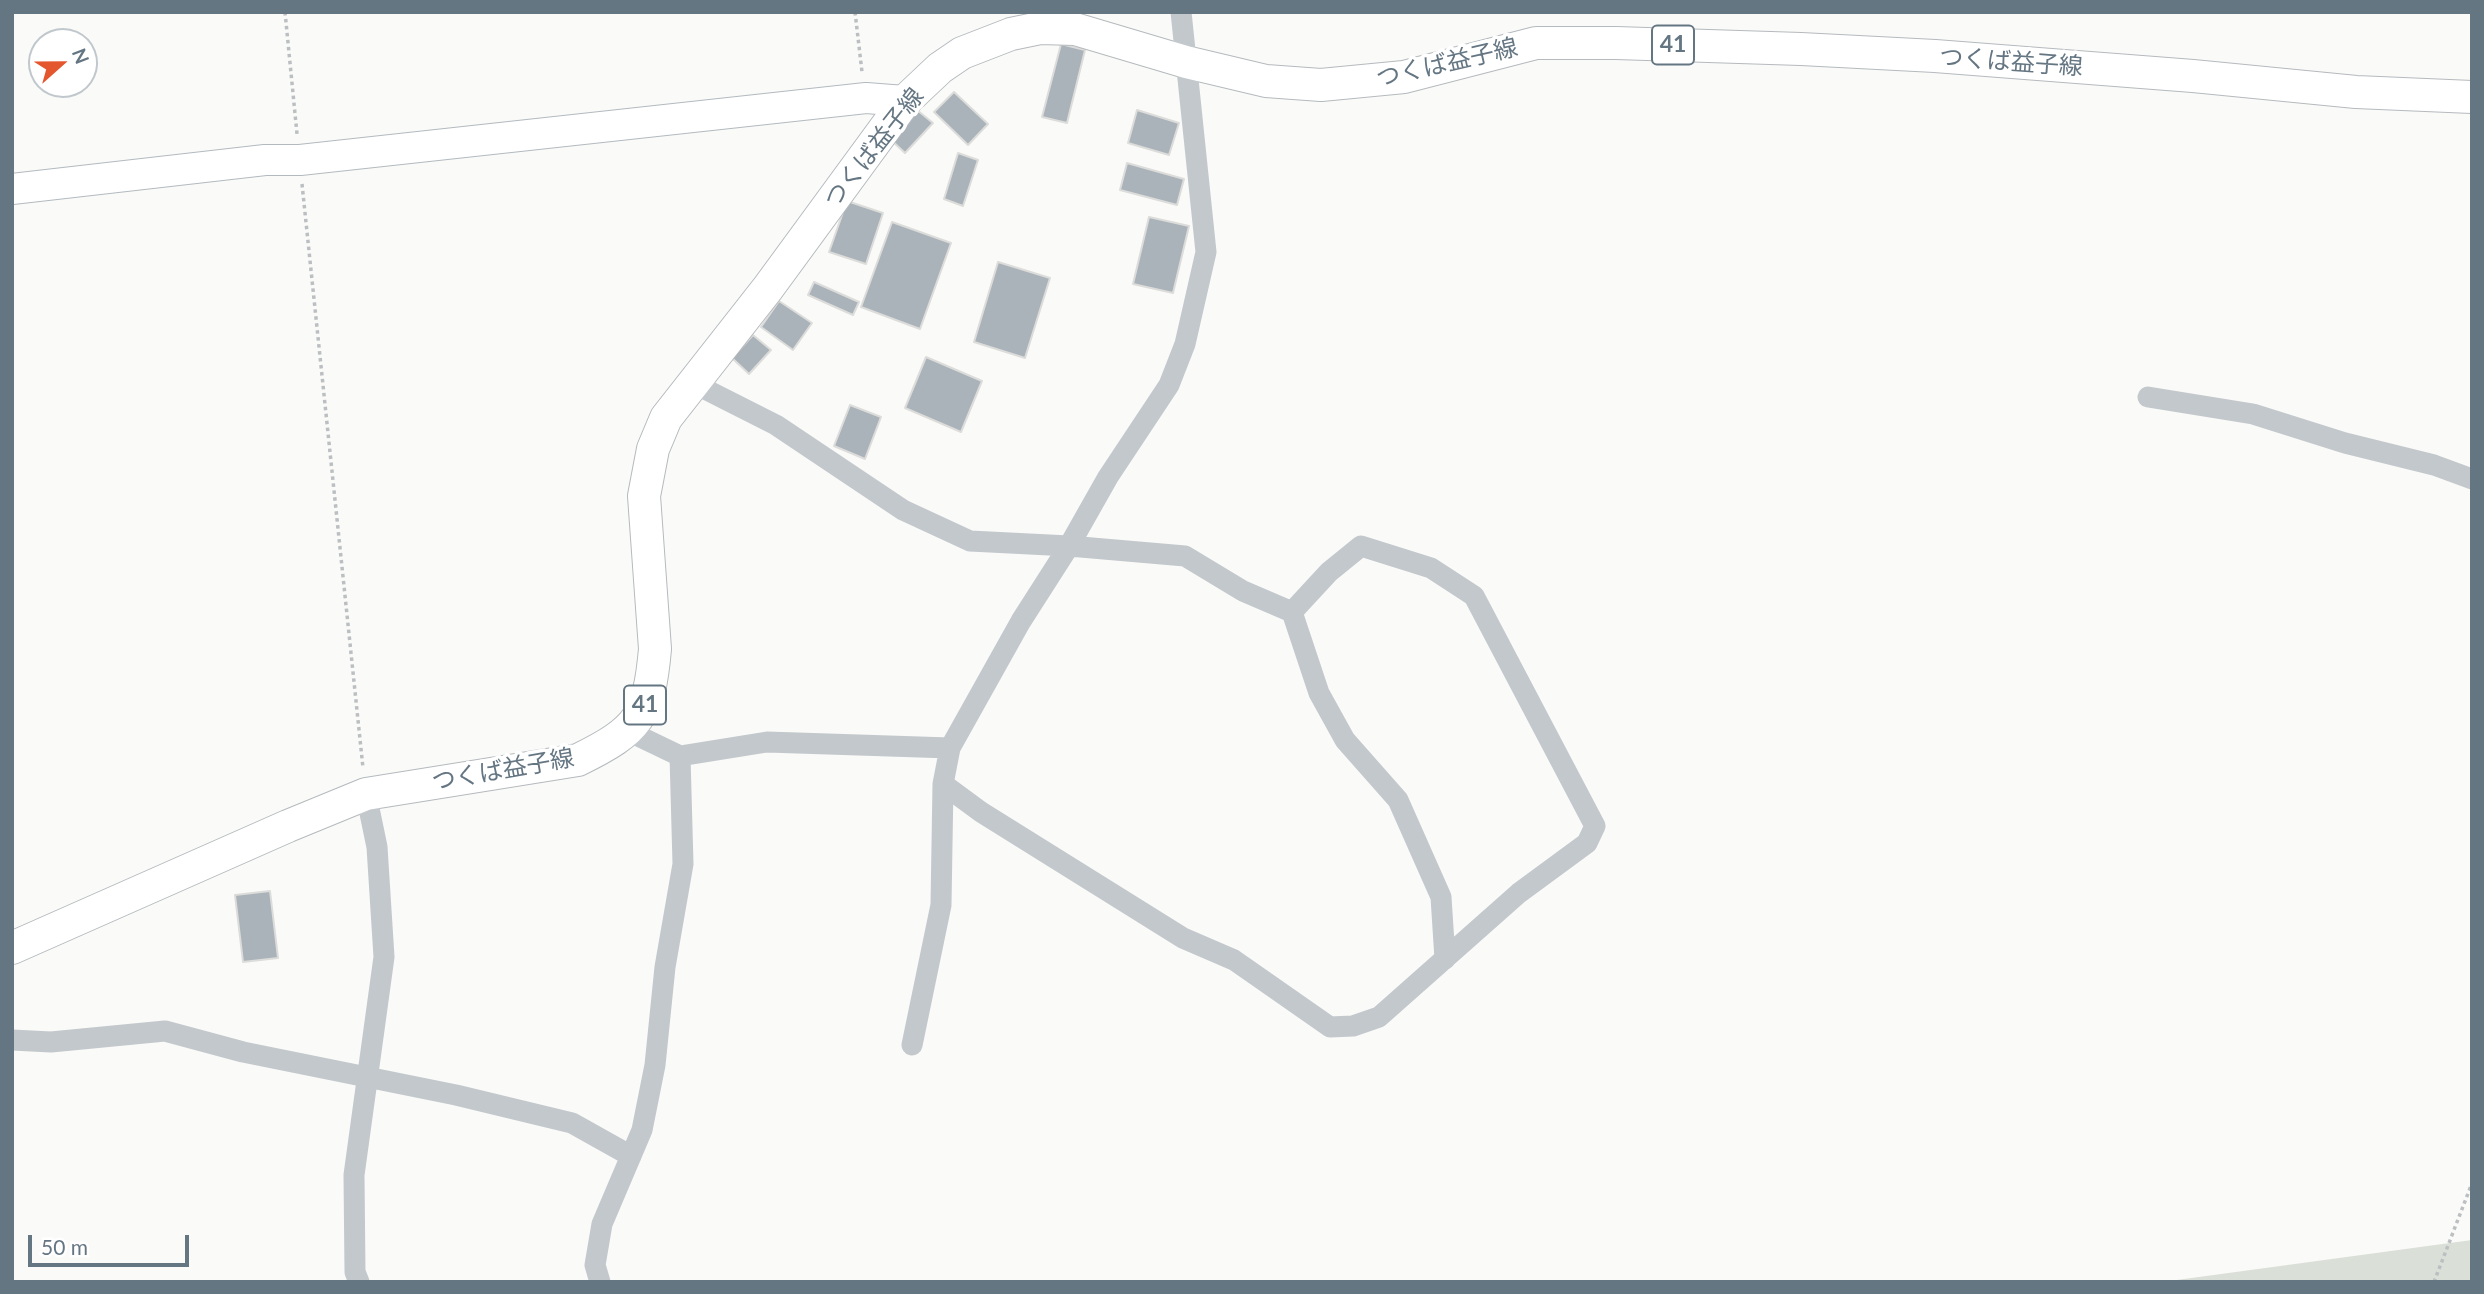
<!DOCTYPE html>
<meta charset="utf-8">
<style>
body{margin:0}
#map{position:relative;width:2484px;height:1294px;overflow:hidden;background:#fafaf8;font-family:Lato,sans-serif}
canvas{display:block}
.frame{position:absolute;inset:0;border:14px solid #657683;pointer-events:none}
.north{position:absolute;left:28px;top:28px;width:70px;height:70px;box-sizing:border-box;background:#fff;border:2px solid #c1c8cd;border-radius:50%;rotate:69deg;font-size:19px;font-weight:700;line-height:28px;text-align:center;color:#657683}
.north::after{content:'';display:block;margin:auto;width:24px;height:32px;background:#e4572e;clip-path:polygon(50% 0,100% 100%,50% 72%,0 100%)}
.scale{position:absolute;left:28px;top:1235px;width:161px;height:32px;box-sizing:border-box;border:4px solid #657683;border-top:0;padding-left:9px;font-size:21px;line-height:24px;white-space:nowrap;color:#657683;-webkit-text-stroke:5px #fff;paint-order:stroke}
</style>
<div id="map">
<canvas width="2484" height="1294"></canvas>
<div class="frame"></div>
<div class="north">N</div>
<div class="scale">50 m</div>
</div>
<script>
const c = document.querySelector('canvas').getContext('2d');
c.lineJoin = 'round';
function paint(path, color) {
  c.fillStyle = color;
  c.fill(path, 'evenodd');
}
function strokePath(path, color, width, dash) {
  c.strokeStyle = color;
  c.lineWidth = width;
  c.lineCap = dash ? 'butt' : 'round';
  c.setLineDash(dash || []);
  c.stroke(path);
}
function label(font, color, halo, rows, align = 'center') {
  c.font = font + ' Lato,"Noto Sans JP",sans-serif';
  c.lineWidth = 7;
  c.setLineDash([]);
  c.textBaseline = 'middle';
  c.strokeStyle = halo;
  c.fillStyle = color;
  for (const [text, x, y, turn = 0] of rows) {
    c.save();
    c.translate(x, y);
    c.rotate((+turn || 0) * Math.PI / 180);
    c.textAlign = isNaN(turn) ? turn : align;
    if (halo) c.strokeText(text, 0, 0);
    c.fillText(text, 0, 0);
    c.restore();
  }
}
paint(new Path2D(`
 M2472,1240V1282H2162Z`), '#dadfd7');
const building = new Path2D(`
 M1061,44L1085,50L1067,123L1042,117Z
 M954,92L988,124L968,145L934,112Z
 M917,110L933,123L905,153L890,139Z
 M1137,110L1179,123L1169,155L1128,143Z
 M958,153L978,160L963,206L944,199Z
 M1127,163L1184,179L1177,205L1120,190Z
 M847,201L883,213L866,264L829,252Z
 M1149,217L1189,226L1173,293L1133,284Z
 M892,222L951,243L920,329L861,307Z
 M998,262L1050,278L1025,358L974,342Z
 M814,282L859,302L853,315L808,295Z
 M779,301L812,323L793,350L761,327Z
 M753,335L771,350L749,374L732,358Z
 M926,357L982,381L961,432L905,408Z
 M850,405L881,417L865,459L834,446Z
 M270,891L278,958L243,962L235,895Z`);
paint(building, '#aab3b9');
strokePath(building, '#dcdcda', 2);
const secondary = new Path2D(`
 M12,189L265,160H300L866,98L905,101`);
const primary = new Path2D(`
 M12,948L288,826L366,794L578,760C639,730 649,716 655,649L644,496L653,449L666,418L768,288L905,101L940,68L962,53L1011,34L1040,28L1075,29L1186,62L1266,81L1321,85L1404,77L1536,43H1616L1801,49L1935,56L2193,76L2356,92L2472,97`);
strokePath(secondary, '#b3babf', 32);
strokePath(primary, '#b5babe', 34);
strokePath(new Path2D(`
 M285,12L297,134
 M855,12L862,72
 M302,184L363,768
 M2434,1282L2472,1183`), '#bbbfc2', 3.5, [3.5, 3.5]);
strokePath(new Path2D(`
 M693,383L776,425L903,510L970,541L1069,546L1185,556L1243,591L1292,612L1319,693L1345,740L1398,800L1441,897L1445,959
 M2148,397L2253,414L2345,443L2434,465L2472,479
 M628,731L680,756L767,742L950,748
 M943,784L981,812L1183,938L1234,960L1330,1027L1353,1026L1379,1017L1519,893L1587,843L1595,826L1474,596L1431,568L1361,546L1329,572L1292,612
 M12,1040L51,1042L165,1031L243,1052L456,1095L572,1123L631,1156
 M912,1045L941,905L943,784L950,748L1021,621L1069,546L1108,477L1169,385L1185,344L1206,252L1181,12
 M359,1282L355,1272L354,1175L384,957L377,847L366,794
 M600,1282L595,1265L602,1224L642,1130L655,1065L665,967L683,864L680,756`), '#c3c8cc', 21);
strokePath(secondary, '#fff', 30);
strokePath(primary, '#fff', 32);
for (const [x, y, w] of [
 [1673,45,42],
 [645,705,42]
]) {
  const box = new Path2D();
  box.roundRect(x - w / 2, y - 19.5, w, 39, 5);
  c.fillStyle = '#fff';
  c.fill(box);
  strokePath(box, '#657683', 2);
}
label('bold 23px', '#657683', null, [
 ["41",1673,45],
 ["41",645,705]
]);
label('24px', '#657683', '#fff', [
 ["つくば益子線",2011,62,4],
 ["つくば益子線",1447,63,-13],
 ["つくば益子線",874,148,-52],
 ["つくば益子線",503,770,-10]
]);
</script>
